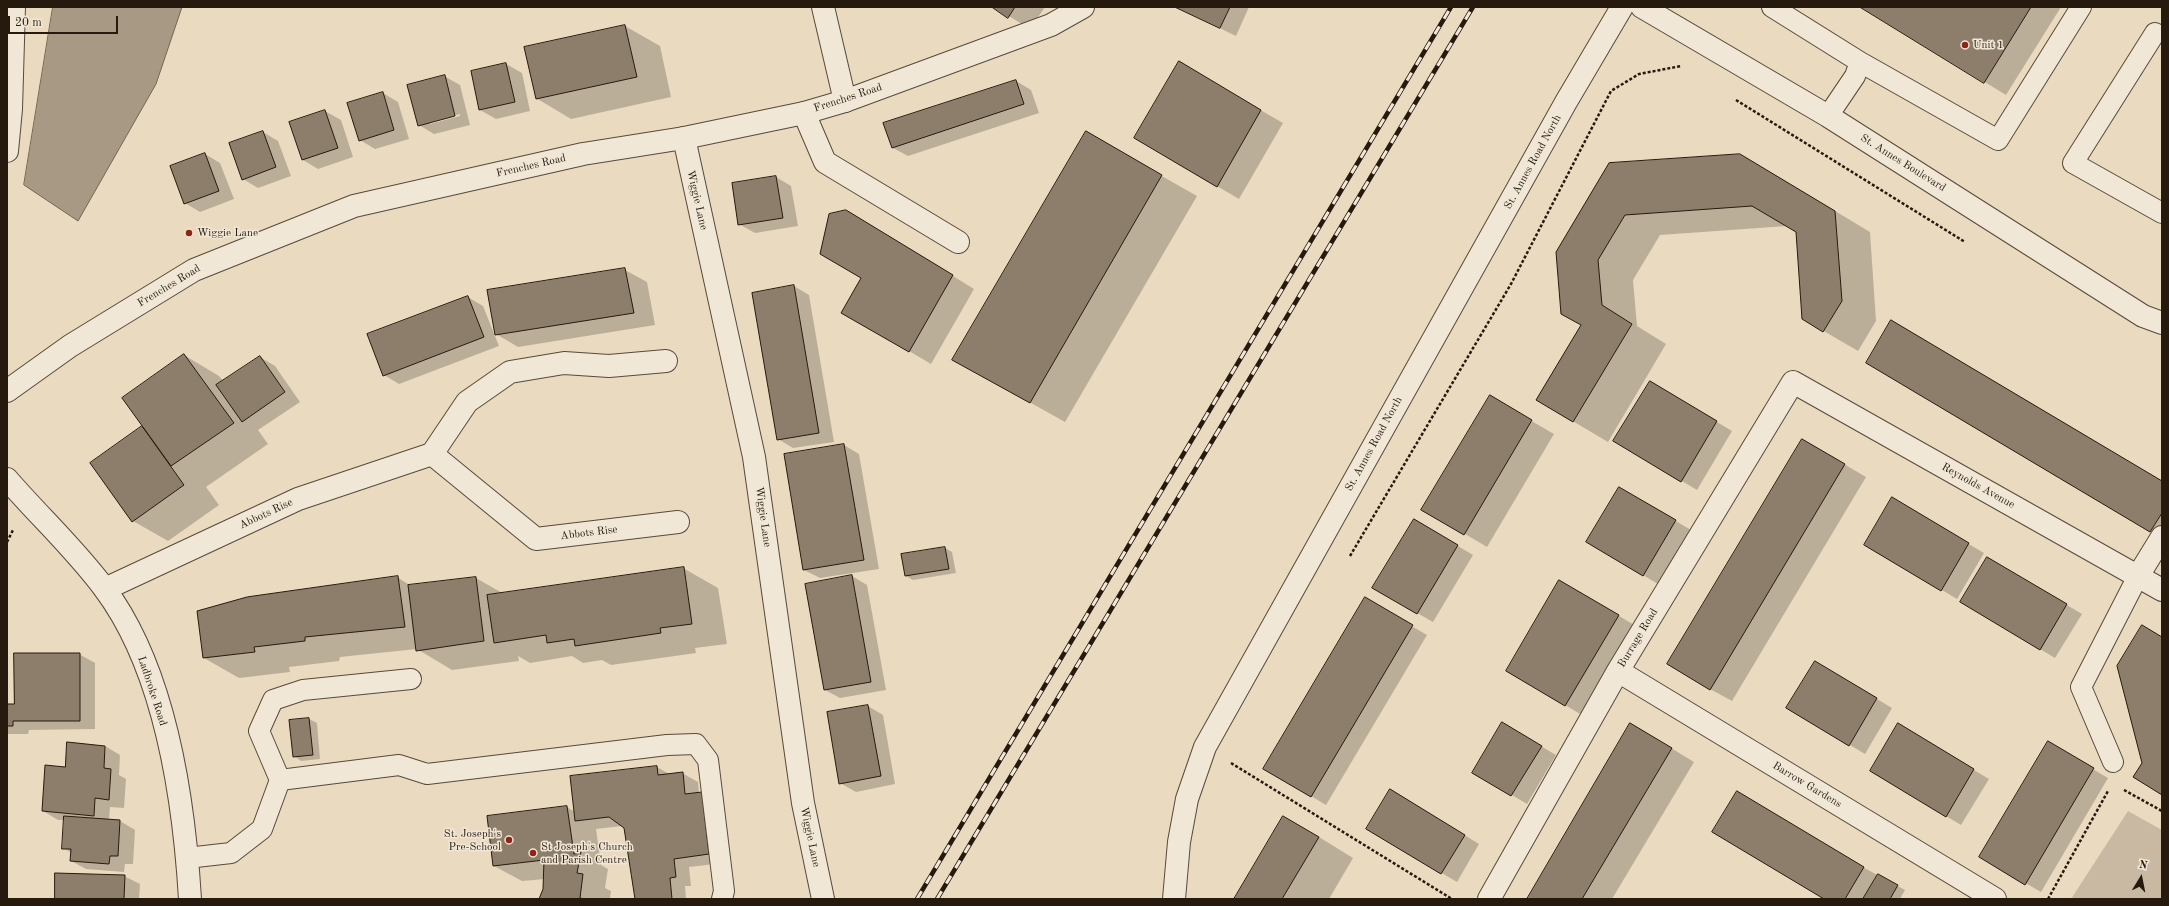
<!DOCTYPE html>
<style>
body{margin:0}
#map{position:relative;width:2169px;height:906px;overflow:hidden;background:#eadac0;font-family:"Old Standard TT",serif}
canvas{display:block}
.frame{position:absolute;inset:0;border:8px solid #261a0e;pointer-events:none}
.north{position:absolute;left:2121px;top:858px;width:40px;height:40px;-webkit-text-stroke:3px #f1e7d6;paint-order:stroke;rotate:10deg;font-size:11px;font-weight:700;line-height:16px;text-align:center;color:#261a0e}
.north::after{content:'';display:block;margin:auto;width:14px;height:18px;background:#261a0e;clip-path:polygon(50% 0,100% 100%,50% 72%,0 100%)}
.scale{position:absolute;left:8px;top:16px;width:110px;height:18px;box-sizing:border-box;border:2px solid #261a0e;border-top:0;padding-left:5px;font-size:12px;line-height:14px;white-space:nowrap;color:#261a0e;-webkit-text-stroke:3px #f1e7d6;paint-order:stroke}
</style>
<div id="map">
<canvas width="2169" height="906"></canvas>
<div class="frame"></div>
<div class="north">N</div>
<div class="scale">20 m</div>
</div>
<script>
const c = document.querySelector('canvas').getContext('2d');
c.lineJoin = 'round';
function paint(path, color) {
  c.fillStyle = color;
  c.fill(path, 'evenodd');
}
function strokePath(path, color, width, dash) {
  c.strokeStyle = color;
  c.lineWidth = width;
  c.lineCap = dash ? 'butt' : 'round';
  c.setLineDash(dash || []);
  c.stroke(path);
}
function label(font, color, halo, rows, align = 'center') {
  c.font = font + ' "Old Standard TT",serif';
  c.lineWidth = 3;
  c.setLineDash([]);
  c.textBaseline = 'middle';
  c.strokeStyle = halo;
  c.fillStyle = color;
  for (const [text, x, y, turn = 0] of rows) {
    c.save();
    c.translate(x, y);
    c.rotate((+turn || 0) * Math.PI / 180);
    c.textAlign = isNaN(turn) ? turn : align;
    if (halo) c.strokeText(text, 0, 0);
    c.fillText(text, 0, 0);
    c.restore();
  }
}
paint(new Path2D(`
 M2128,811L2162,830V899H2071Z`), '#c9b9a2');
const water = new Path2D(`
 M53,7H182L156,84L78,221L24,185Z`);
paint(water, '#a79983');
strokePath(water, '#736654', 1);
paint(new Path2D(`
 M994,7H1045L1030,29Z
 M1176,7H1249L1236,36Z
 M1862,7H2061L2006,95Z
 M625,26L660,46L671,97L571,119L536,98Z
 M1179,63L1283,123L1239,199L1135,138Z
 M506,64L522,73L530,111L496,119L480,110L472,72Z
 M444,76L460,85L470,125L434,134L419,125ZM460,114V116L430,124V122Z
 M1016,81L1031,90L1039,113L908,156L893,148Z
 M383,93L398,102L409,139L375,149L360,140Z
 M325,111L341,120L353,157L318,169L303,160L290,123Z
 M263,132L278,141L291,176L258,188L243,179Z
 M1086,133L1197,196L1065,422L988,379Z
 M205,154L220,163L234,199L200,212L185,203Z
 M1610,164L1775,175L1870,232L1876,321L1858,351L1803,319L1797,232L1787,226L1660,235L1633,280L1637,326L1666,344L1608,442L1537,400L1582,325Z
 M776,177L791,186L798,226L755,233L739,224Z
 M869,224L974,289L931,364L843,312L863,277Z
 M625,270L647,282L655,325L518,347L496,334Z
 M794,286L809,295L834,442L793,448L778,439Z
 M468,297L483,306L499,346L399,384L384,375Z
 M184,355L219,376L224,382L260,357L275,366L300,402L258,430L268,444L206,487L219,505L168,541L133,521L92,463L144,426Z
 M1867,363L2162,482V538Z
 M1665,391L1732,431L1697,490L1615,441Z
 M1490,397L1554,434L1487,547L1423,509Z
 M1803,440L1866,477L1732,701L1710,689Z
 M844,445L859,454L879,569L820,578L804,570Z
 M1620,488L1691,530L1658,584L1587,542Z
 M1907,508L1984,553L1957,599L1866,545Z
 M1414,520L1473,555L1433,622L1373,588Z
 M945,548L952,552L956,573L913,580L906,576Z
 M1988,558L2082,614L2055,658L2040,649Z
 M683,568L718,588L727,644L695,648L696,653L611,665L602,660L583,663L572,656L530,663L518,656L519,661L452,670L417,649L340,657L339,661L289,667L290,672L239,678L204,658L397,577L411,586L476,578L504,594Z
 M852,576L867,585L886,690L840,698L825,690Z
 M1560,581L1641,629L1587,718L1507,671Z
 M1365,599L1427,635L1326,805L1264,768Z
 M79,654L95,663V729L29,730L28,734H7V705H15Z
 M1815,662L1892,708L1865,754L1788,708Z
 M868,706L883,715L895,784L856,792L840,783Z
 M309,719L317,723L320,759L301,761L294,756L290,720Z
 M1502,723L1556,755L1527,804L1473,772Z
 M1913,734L1989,779L1961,825L1946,816Z
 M1653,737L1694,762L1612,899H1528Z
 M2048,743L2108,778L2041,892L1980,857Z
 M105,746L120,755L119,775L126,779L124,808L110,807L109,820L120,821L135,830L133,864H125L124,872L86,869L71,861L72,853L63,848L65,820H58L43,811L66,768Z
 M657,767L669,774L682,773L698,782L699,794L724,863L689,867L691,886H685L686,899H636L625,828L622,826L596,829L601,865L608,869L605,888L611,891L610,899H540L544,889L545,879L522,881L494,866L488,817L567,807L575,812Z
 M1406,799L1479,844L1457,882L1367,829Z
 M1319,837L1353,858L1329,899H1235Z
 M1859,865L1905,890L1900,899H1826Z
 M124,876L140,884L139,899H56Z`), '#0003');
const building = new Path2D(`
 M992,7H1015L1008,18Z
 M1175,7H1230L1220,28Z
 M1860,7H2031L1984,83Z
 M625,25L637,77L536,99L524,47Z
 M1179,61L1261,110L1217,187L1134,138Z
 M506,63L515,102L479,110L471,71Z
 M445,75L455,116L418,126L407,85Z
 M1016,80L1024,104L892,148L883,123Z
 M383,92L394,130L359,141L347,103Z
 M325,110L338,148L302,160L289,122Z
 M263,131L276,167L242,180L229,143Z
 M1086,131L1162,175L1030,403L952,360Z
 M205,153L219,191L184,204L170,166Z
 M1740,154L1835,211L1842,301L1823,332L1802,319L1796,232L1752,206L1625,215L1598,260L1602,305L1632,324L1573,422L1536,400L1581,325L1561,314L1556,252L1609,163Z
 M776,176L783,218L738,225L732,183Z
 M846,210L953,275L909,352L841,313L861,278L820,254L829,214Z
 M625,268L634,313L495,335L487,290Z
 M794,285L819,433L777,440L752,293Z
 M468,296L484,337L383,376L367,334Z
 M1891,320L2162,481V513L2150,532L1866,363Z
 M184,354L234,423L171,466L122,398Z
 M260,356L285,392L242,422L216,385Z
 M1650,381L1717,421L1681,482L1613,441Z
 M1490,395L1532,420L1464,535L1421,510Z
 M142,426L184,485L132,522L90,463Z
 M1802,439L1845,464L1710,690L1667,664Z
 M844,444L864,560L803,570L784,454Z
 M1619,487L1676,520L1643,576L1586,542Z
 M1892,497L1969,543L1941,591L1864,545Z
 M1414,519L1458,545L1417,614L1372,588Z
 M945,547L949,569L905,576L901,554Z
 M1987,557L2067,604L2040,650L1960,602Z
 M684,567L692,624L660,628L661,633L575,646L574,639L547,643L546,635L494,643L487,595Z
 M852,575L871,682L824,690L805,584Z
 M398,576L405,627L305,637V641L254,647L255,652L203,658L197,611L247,597Z
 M476,577L484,641L416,651L408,585Z
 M1559,580L1619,615L1565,706L1506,671Z
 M1365,597L1413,625L1311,797L1263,769Z
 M2142,625L2162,637V795L2133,777L2142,763L2117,666Z
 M14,653H80V721H13V726H7V704H14Z
 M1815,661L1877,698L1849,746L1786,708Z
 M868,705L881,776L839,784L827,712Z
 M309,718L313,755L293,757L289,720Z
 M1502,722L1542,746L1511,796L1472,773Z
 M1630,723L1672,748L1582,899H1527Z
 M1898,723L1974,769L1946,817L1870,771Z
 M2048,741L2094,768L2025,885L1979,857Z
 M67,742L105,746L104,768L111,769L109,800L95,798L94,816L42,811L45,765L65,767Z
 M657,766L658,775L683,772L685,794L702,792L709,854L674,859L676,877L670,878L672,899H635L624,828L609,817L575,821L570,776Z
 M1390,789L1465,835L1441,874L1366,829Z
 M1737,791L1864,867L1845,899H1824L1712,832Z
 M567,806L574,854L581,852L577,873L583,874L580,898L585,899H539L543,889L544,860L493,866L487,816Z
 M64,816L120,820L118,856H110L109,864L70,861L71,849H62Z
 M1283,816L1319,837L1282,899H1234Z
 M55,873L125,875L124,899H55Z
 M1878,874L1898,885L1890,899H1863Z`);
paint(building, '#8c7e6b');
strokePath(building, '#261a0e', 1);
const service = new Path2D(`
 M1772,7L1860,62L1998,140L2081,7
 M2155,33L2073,163L2162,213
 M1828,116L1855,76L1860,62
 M2113,762L2081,687L2138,576
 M280,780L399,765L427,774L667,745L696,744L708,760L724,891L722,899
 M187,858L231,853L262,829L280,780L259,731L273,700L303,690L411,679`);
const minor = new Path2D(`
 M823,7L845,101
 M1642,7L1828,116L2143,316L2162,323
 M804,113L825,162L958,242
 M684,138L754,457L803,803L823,899
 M7,151L11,109L14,7
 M432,454L536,539L678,522
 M7,479C39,516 75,549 104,588C165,669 184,800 190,899
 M2138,576L2162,537
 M105,589L298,499L432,454L467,402L510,372L564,363L609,366L666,361
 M1618,671L1995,899
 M1174,899L1179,842L1187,799L1205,747L1566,102L1622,7
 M1489,899L1618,671L1793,382L2162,590`);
const tertiary = new Path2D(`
 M7,391L70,346L194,270L354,206L583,154L684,138L804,113L845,101L1051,25L1083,7`);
strokePath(service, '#574a3a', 22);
strokePath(minor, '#574a3a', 24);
strokePath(tertiary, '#574a3a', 24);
strokePath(new Path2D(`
 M1736,100L1965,242
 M7,542L13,530
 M1350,556L1511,284L1611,91L1639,74L1681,66
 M1231,763L1452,899
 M2124,790L2162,811
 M2048,899L2108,791`), '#261a0e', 2.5, [3, 2]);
strokePath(service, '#f1e7d6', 20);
strokePath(minor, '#f1e7d6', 22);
strokePath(tertiary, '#f1e7d6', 22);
const rail = new Path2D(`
 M917,899L1451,7
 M937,899L1473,7`);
strokePath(rail, '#261a0e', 4.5);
strokePath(rail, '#f1e7d6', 3, [9]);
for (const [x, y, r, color] of [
 [1965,45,4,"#8f2418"],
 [189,233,4,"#8f2418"],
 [509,840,4,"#8f2418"],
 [533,853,4,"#8f2418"]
]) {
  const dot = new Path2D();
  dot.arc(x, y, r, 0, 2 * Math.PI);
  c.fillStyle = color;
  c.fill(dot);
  strokePath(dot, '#f1e7d6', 1.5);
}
label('11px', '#261a0e', '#f1e7d6', [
 ["Unit 1",1973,45],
 ["Wiggie Lane",197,233],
 ["St. Joseph's",501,834,"right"],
 ["Pre-School",501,847,"right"],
 ["St Joseph's Church",541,847],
 ["and Parish Centre",541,860]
], 'left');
label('11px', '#261a0e', '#f1e7d6', [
 ["Frenches Road",848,98,-18],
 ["St. Annes Road North",1533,162,-61],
 ["St. Annes Boulevard",1903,163,32],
 ["Frenches Road",531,166,-13],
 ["Wiggie Lane",697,200,77],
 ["Frenches Road",169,286,-31],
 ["St. Annes Road North",1374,444,-61],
 ["Reynolds Avenue",1978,486,29],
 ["Abbots Rise",266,514,-25],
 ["Wiggie Lane",763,517,82],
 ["Abbots Rise",589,533,-7],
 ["Burrage Road",1638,638,-59],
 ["Ladbroke Road",152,691,72],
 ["Barrow Gardens",1807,785,31],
 ["Wiggie Lane",810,837,78]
]);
</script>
